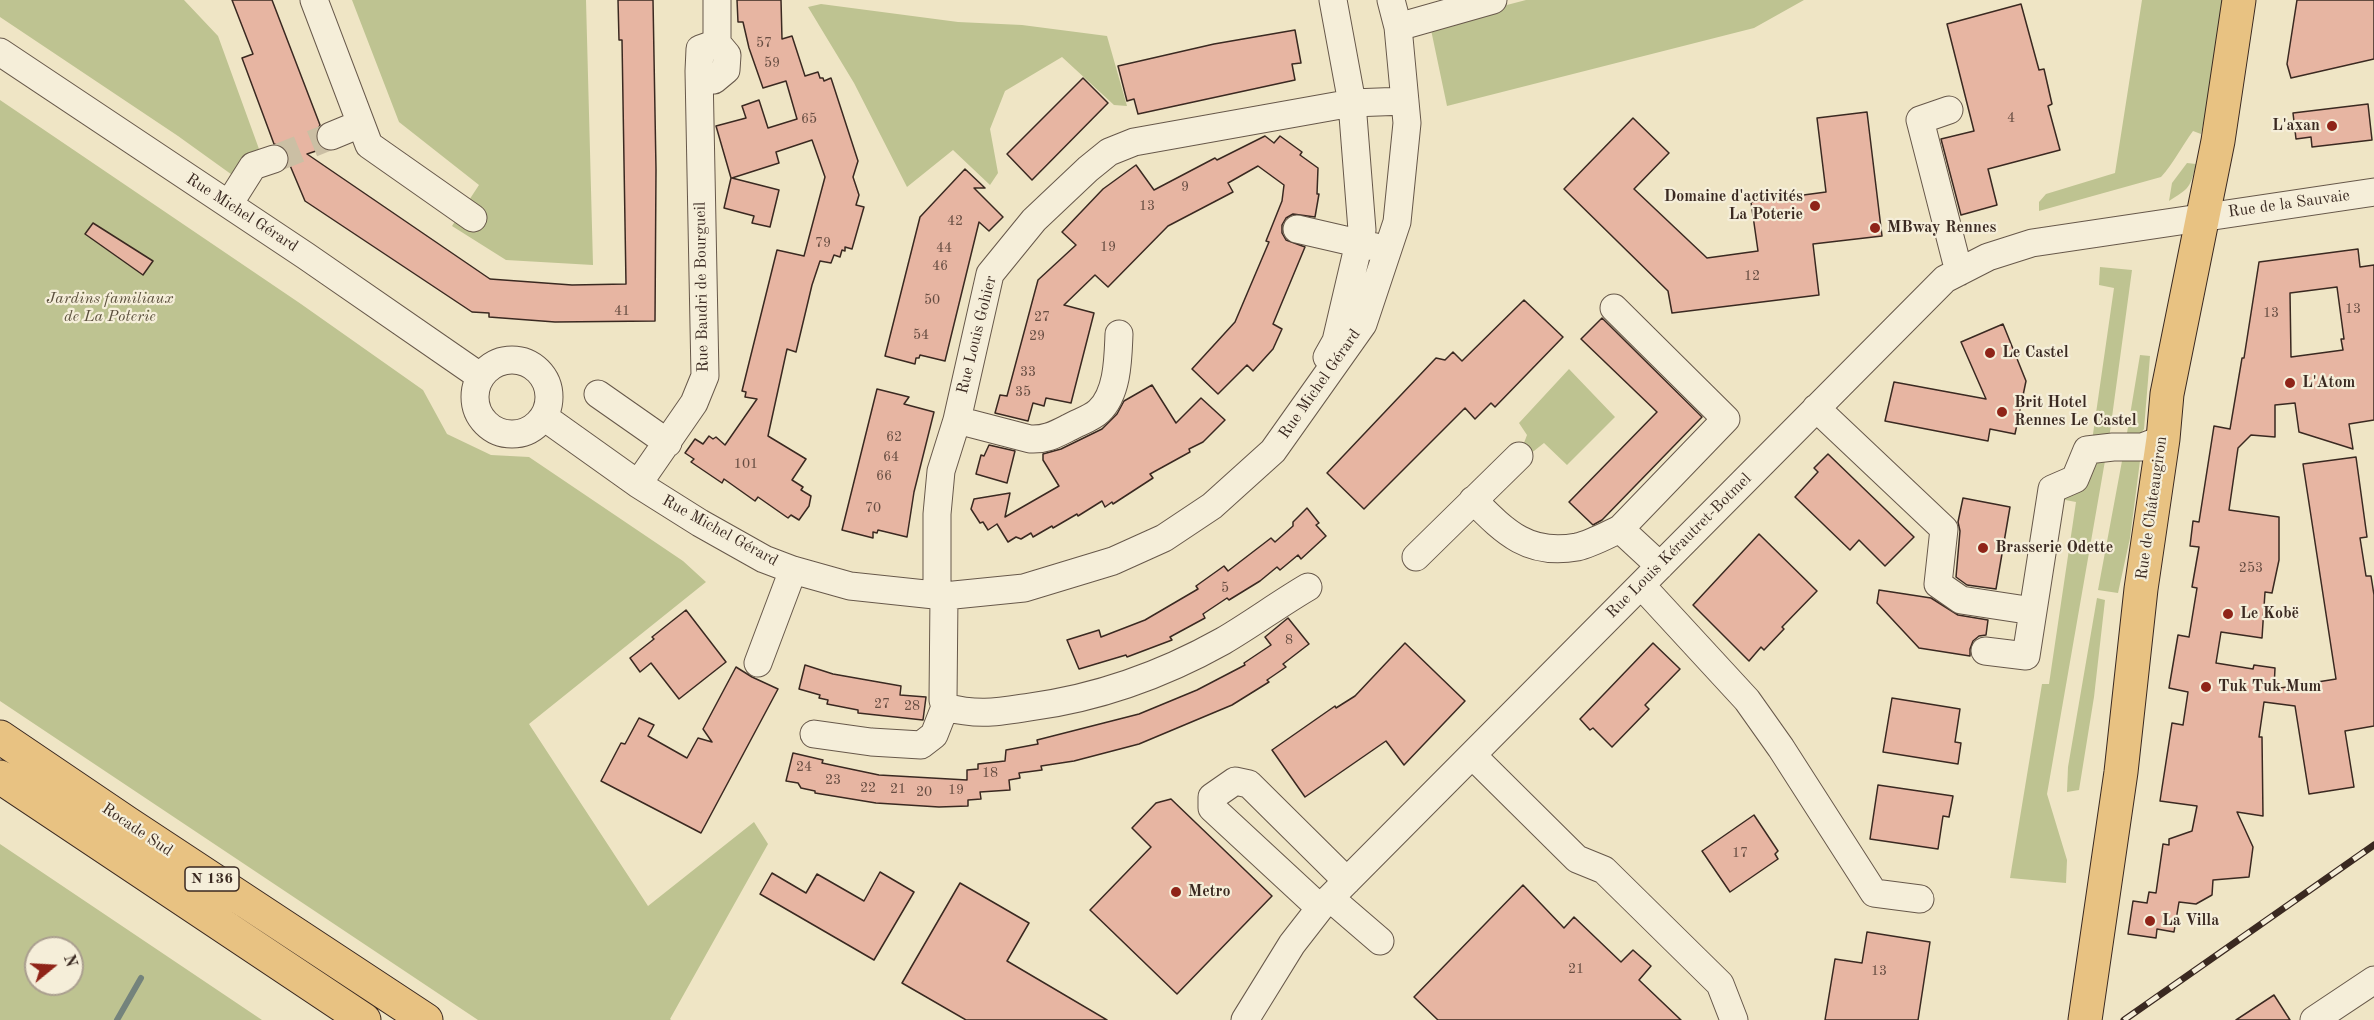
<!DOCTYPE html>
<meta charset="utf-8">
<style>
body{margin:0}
#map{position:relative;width:2374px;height:1020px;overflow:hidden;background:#efe5c5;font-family:"Old Standard TT",serif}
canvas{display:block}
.north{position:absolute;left:24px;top:936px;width:60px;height:60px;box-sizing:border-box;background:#f5eed9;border:2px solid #aa9f8f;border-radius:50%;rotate:72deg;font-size:16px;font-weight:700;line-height:24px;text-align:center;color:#3a2921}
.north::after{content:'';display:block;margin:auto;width:21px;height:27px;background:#8f2418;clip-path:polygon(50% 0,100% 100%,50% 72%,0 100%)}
</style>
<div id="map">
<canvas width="2374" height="1020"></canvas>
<div class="north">N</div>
</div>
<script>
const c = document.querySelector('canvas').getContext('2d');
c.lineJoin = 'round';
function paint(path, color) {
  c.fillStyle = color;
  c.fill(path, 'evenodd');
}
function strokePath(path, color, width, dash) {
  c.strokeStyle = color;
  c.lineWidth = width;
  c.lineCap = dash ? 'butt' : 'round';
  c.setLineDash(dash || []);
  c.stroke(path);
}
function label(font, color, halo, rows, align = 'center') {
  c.font = font + ' "Old Standard TT",serif';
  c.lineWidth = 4.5;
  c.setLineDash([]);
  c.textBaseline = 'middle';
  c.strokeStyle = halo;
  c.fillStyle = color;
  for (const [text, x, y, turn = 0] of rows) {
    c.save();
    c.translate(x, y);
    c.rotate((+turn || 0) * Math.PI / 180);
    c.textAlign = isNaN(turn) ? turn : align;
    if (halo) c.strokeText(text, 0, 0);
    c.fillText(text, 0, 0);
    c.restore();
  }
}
paint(new Path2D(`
 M0,0H184L218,36L259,149L235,177L178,136L0,17Z
 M352,0H586L593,265L506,260L452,226L479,185L399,122Z
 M1526,0H1804L1754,28L1447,106L1430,25Z
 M2142,0H2229L2201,134L2193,131C2182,146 2173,164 2161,177L2039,211V202L2046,194L2115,173Z
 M821,4L958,22L1022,25L1107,36L1127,106L1114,105L1062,57L1005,91L990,129L998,173L990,185L953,150L907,187L854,83L808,7Z
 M0,100L301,304L423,390L447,434L491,455L529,457L683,561L706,582L529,724L648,906L754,822L768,844L670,1019L671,1020H478L0,701Z
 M2187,163L2196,164C2190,189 2189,188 2169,201L2172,183Z
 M2100,267L2132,270L2109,439L2092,441L2114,288L2099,285Z
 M2140,355L2150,356L2144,429L2139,436L2126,439Z
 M1569,369L1615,417L1567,465L1544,443L1525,458L1519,456L1527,435L1519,423Z
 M2106,455L2047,794L2067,860L2066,883L2010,878L2042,684H2049L2076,502L2060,499L2087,458Z
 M2122,461H2140L2130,538L2118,593L2098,590Z
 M2097,598L2105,600L2094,697L2079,790L2067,792L2068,767Z
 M0,844L262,1020H0ZM36,948H72V984H36Z`), '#bec391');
strokePath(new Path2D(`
 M117,1020L141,978`), '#74837c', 6);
const building = new Path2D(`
 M232,0H272L320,125L315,135L317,143L322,149L307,154L490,279L572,285L626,284L622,40H619L618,0H653L656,169L655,321L555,322L489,317V313L472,312L305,201L289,163V153L284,147L274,144L242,58L253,54Z
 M737,0H781L782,39L792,36L805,76L818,72L820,78H823L824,81L831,78L858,161L853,177L859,195L856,205L864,207L852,249L845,247V251L842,250L840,257L834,255L831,263L820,261L812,285L796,352L787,349L768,436L806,459L792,480L803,487L801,490L811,496L809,506L799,520L791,515L788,518L758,497L755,501L724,479L722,483L691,462L694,459L685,453L695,439L703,444L709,436L713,439L716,437L725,445L757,399L745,397L746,392L742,391L777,250L804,256L825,177L812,140L776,152L779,163L732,178L779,190L770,227L752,223L754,216L724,208L731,178L716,126L746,118L742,106L759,100L768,128L797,119L786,81L763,88L749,48L743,22H738Z
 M2297,0H2374V59L2291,78L2287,64Z
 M2021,4L2039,70L2044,69L2052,104L2048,106L2060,150L1988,169L1997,205L1961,215L1941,139L1974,131L1947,24Z
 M1295,30L1301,63L1292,64L1295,80L1138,114L1134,99L1127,101L1118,66L1214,44Z
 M1083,78L1108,103L1032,180L1007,154Z
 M2368,104L2372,140L2312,147L2311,137L2296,139L2293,113Z
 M1867,112L1882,236L1813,244L1819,295L1672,313L1668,291L1564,189L1633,118L1669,153L1634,189L1707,258L1758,251L1751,202L1826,192L1817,118Z
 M1265,136L1274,143L1280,136L1302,152L1300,155L1318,168L1317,194H1319L1315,217L1293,214L1286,218L1282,225V233L1286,240L1305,247L1273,324L1282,329L1273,349L1253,371L1247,365L1218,394L1192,369L1235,322L1269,242L1266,241L1282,201L1284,185L1258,166L1228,183L1233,192L1168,226L1108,287L1095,275L1064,305L1094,313L1071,403L1046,398L1044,406L1033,403L1028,421L995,413L1000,395L1007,396L1038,280L1076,245L1062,232L1103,189L1136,165L1154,190L1215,158L1217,160Z
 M965,169L985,188H974L1003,217L989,231L979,222L945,361L920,355L919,358H916L915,364L885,356L920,217Z
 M93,223L153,261L143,275L85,234Z
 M2358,249L2360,267L2374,265V420L2349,424L2353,449L2299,432L2295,403L2275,405V437L2251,435L2238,448L2229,510L2279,517V560L2272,593L2265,592L2262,638L2221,632L2216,663L2253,669L2254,665L2275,668L2274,689L2336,679L2303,464L2356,457L2367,537L2360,538L2366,576H2371L2374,595V726L2345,731L2354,787L2309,794L2295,706L2264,702L2259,737H2262L2263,816L2237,812L2253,847L2249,877L2213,880L2212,895L2196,904L2179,902L2174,932L2157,929L2156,938L2128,934L2133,901L2147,903L2149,892L2156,893L2163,844L2169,845V839L2192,831L2197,806L2160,801L2172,723L2183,725L2188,692L2169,688L2178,635L2189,637L2197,588L2192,587L2199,547L2190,546L2193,521L2199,522L2214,426L2230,429L2242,358H2244L2259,262ZM2337,287L2344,339H2341L2343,350L2291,357L2290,293Z
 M1524,300L1563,337L1495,407L1491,403L1475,419L1465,408L1364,509L1327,473L1436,358L1445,360L1453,352L1462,361Z
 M1602,318L1702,417L1602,520L1593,525L1569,502L1657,412L1581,339Z
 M2003,324L2026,381L2015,434L1990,429L1988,441L1885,421L1894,382L1986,399L1961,342Z
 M1152,385L1176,423L1201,398L1225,420L1203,442L1189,449L1190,452L1150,474L1153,478L1113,504L1112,502L1105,507L1102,501L1078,516L1077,514L1053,528L1052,526L1033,537L1031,533L1021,539L1016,537L1008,542L997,524L988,530L983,522L980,523L971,509L974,499L1010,493L1005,517L1059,486L1043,460V454L1061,449L1102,429L1117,414L1124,401Z
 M877,389L909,397L904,404L934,412L914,492L907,537L878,530L877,533L873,532V538L842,530Z
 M989,445L1015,451L1007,483L976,474L981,455L984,456Z
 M1828,454L1914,537L1885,566L1859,540L1850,550L1795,497L1818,472L1814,468Z
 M1963,498L2010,507L1996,589L1967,585L1956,577L1960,531L1958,522Z
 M1307,508L1319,523L1316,525L1326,536L1301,559L1298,555L1280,570L1277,567L1260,581L1229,600L1227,598L1203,614L1205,618L1170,637L1172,640L1127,657L1126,655L1079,669L1067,640L1099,630L1101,637L1145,620L1198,589L1196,586L1224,566L1228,571L1271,538L1275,542L1293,526V522Z
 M1759,534L1817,591L1782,627L1784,629L1764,650L1761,647L1749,661L1693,605Z
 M1879,590L1931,598L1958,615L1988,620L1986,635L1979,636L1973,641L1970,649V656L1919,648L1877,603Z
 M686,610L726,662L679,699L651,663L640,672L630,658L654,639L652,637Z
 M1288,618L1309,644L1283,664L1286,667L1267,680L1269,682L1232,705L1139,744L1074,761L1041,766L1042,770L1019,773L1020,778L1009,780L1010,790L980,792L981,799L968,800V806L939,807L876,803L815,793V791L801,788L798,783L786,781L793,753L823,760L822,763L879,775L967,780V770L978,769V764L1005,761L1006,750L1038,744L1037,740L1139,714L1197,690L1245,665L1244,663L1271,645L1265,637Z
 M1405,643L1465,701L1404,765L1386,741L1305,797L1272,750L1335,706L1336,708L1355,696Z
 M1653,643L1680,669L1645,705L1649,709L1612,747L1593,728L1590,730L1580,719Z
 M805,665L833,674L901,686L900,695L926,697L923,720L858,713V710L827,704L828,700L819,698L820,695L799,689Z
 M736,667L752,677L778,689L701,833L601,781L621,743L625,744L639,718L654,725L648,736L687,758L698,738L712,742L703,729Z
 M1892,698L1960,709L1955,742L1961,743L1958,764L1883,752Z
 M1878,785L1953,796L1949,817L1943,816L1938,849L1870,839Z
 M1171,799L1272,896L1177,994L1090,910L1151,847L1132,828L1156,803Z
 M1754,815L1778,851L1775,854L1778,859L1730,892L1702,851Z
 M880,872L914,892L874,960L760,894L772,873L806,893L817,874L864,901Z
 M960,883L1029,923L1007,961L1107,1020H966L902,983Z
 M1523,885L1564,928L1574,917L1621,962L1633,950L1651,966L1639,980L1681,1020H1438L1414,997Z
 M1867,932L1930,942L1918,1020H1825L1835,959L1862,963Z
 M2274,995L2290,1020H2236Z`);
paint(building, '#e7b5a2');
strokePath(building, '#3a2921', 1.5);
strokePath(new Path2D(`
 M274,159L331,136`), '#cbbfa4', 27, [27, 14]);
const minor = new Path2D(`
 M314,0L369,145L473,218
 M1398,27L1493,0
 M717,43L727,55L726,70L714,80L699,71L700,49Z
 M717,43V0
 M0,52L306,256L481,377
 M1949,110L1920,120L1959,272
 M331,136L360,124
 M229,204L253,166L274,159
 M1297,229L1375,247
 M1614,308L1726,419L1620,529
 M1327,357L1336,341L1362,230L1352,103L1333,0
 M475 397a37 37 0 1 1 74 0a37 37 0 1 1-74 0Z
 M598,394L668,443
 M1816,408L1944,529L1938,584L1961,600L2033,611L2052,489L2075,479L2087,450L2113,447H2142L2163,439
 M544,417L638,484L700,523L764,559L793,570L850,586L944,596L1024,588L1113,561L1164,538L1212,506L1273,451L1363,324L1397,222L1407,123L1398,27L1391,0
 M957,420L1030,439C1046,440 1056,434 1070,427C1079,422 1092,418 1099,411C1118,393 1118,358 1119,334
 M638,484L694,403L705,376L699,71
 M1473,500C1505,532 1528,556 1577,547C1591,544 1607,535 1620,529L1660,566
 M1416,557L1519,456
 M1641,585L1747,700L1781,748L1874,893L1920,899
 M937,596V514L941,471L957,420L990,274L1034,220L1088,169L1109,152L1134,142L1352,103L1405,101
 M944,596L943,700L945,707C979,716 997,712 1030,707C1097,698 1164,674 1223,641C1252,624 1279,604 1308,587
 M1985,651L2026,656L2033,611
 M758,663L793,570
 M814,734L871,742L921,745L934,735L945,707
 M1472,755L1577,859L1604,870L1720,984L1734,1020
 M1330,898L1380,941
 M1320,908L1212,808V797L1235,781L1249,784L1347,881
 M1245,1020L1292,944L1320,908L1945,279L1988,257L2032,243L2374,192
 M2314,1020L2374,980`);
const major = new Path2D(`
 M2085,1020L2121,772L2141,589L2163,439L2167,394L2218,141L2239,0`);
const highway = new Path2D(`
 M0,737L127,823L426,1020
 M0,777L364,1020`);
strokePath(minor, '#67584a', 29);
strokePath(major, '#3a2921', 35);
strokePath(highway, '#3a2921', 35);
strokePath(minor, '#f5eed9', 27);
strokePath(major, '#e8c282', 33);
strokePath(highway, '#e8c282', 33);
const rail = new Path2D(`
 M2124,1020L2374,845`);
strokePath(rail, '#3a2921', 7);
strokePath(rail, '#f5eed9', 4.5, [14]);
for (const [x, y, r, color] of [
 [2332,126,6,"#8f2418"],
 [1815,206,6,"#8f2418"],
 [1875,228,6,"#8f2418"],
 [1990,353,6,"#8f2418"],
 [2290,383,6,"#8f2418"],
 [2002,412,6,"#8f2418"],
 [1983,548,6,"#8f2418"],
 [2228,614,6,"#8f2418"],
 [2206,687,6,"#8f2418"],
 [1176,892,6,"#8f2418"],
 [2150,921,6,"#8f2418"]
]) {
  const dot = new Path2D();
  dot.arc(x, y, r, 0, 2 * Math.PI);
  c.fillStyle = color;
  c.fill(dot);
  strokePath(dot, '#f5eed9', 2);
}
label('14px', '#654c41', null, [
 ["57",764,43],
 ["59",772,63],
 ["4",2011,118],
 ["65",809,119],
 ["9",1185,187],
 ["13",1147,206],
 ["42",955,221],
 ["79",823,243],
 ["19",1108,247],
 ["44",944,248],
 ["46",940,266],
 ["12",1752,276],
 ["50",932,300],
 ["13",2353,309],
 ["41",622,311],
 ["13",2271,313],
 ["27",1042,317],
 ["54",921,335],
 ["29",1037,336],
 ["33",1028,372],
 ["35",1023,392],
 ["62",894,437],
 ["64",891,457],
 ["101",746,464],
 ["66",884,476],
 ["70",873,508],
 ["253",2251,568],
 ["5",1225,588],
 ["8",1289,640],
 ["27",882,704],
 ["28",912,706],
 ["24",804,767],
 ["18",990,773],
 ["23",833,780],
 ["22",868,788],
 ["21",898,789],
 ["19",956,790],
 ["20",924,792],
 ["17",1740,853],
 ["21",1576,969],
 ["13",1879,971]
]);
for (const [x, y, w] of [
 [212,879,54]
]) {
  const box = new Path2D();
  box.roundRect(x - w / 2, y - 12, w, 24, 4.5);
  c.fillStyle = '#f5eed9';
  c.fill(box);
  strokePath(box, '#3a2921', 1.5);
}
label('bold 15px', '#3a2921', null, [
 ["N 136",212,879]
]);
label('bold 16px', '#3a2921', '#f5eed9', [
 ["L'axan",2320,126,"right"],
 ["Domaine d'activités",1803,197,"right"],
 ["La Poterie",1803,215,"right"],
 ["MBway Rennes",1887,228],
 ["Le Castel",2002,353],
 ["L'Atom",2302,383],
 ["Brit Hotel",2014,403],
 ["Rennes Le Castel",2014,421],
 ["Brasserie Odette",1995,548],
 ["Le Kobë",2240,614],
 ["Tuk Tuk Mum",2218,687],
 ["Metro",1188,892],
 ["La Villa",2162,921]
], 'left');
label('16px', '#3a2921', '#f5eed9', [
 ["Rue de la Sauvaie",2289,204,-8],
 ["Rue Michel Gérard",242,213,33],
 ["Rue Baudri de Bourgueil",702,287,-91],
 ["Rue Louis Gohier",977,335,-76],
 ["Rue Michel Gérard",1320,384,-55],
 ["Rue de Châteaugiron",2152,508,-82],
 ["Rue Michel Gérard",720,531,29],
 ["Rue Louis Kérautret-Botmel",1679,546,-45],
 ["Rocade Sud",137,830,34]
]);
label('italic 16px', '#5b503d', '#f5eed9', [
 ["Jardins familiaux",110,299],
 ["de La Poterie",110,317]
]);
</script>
